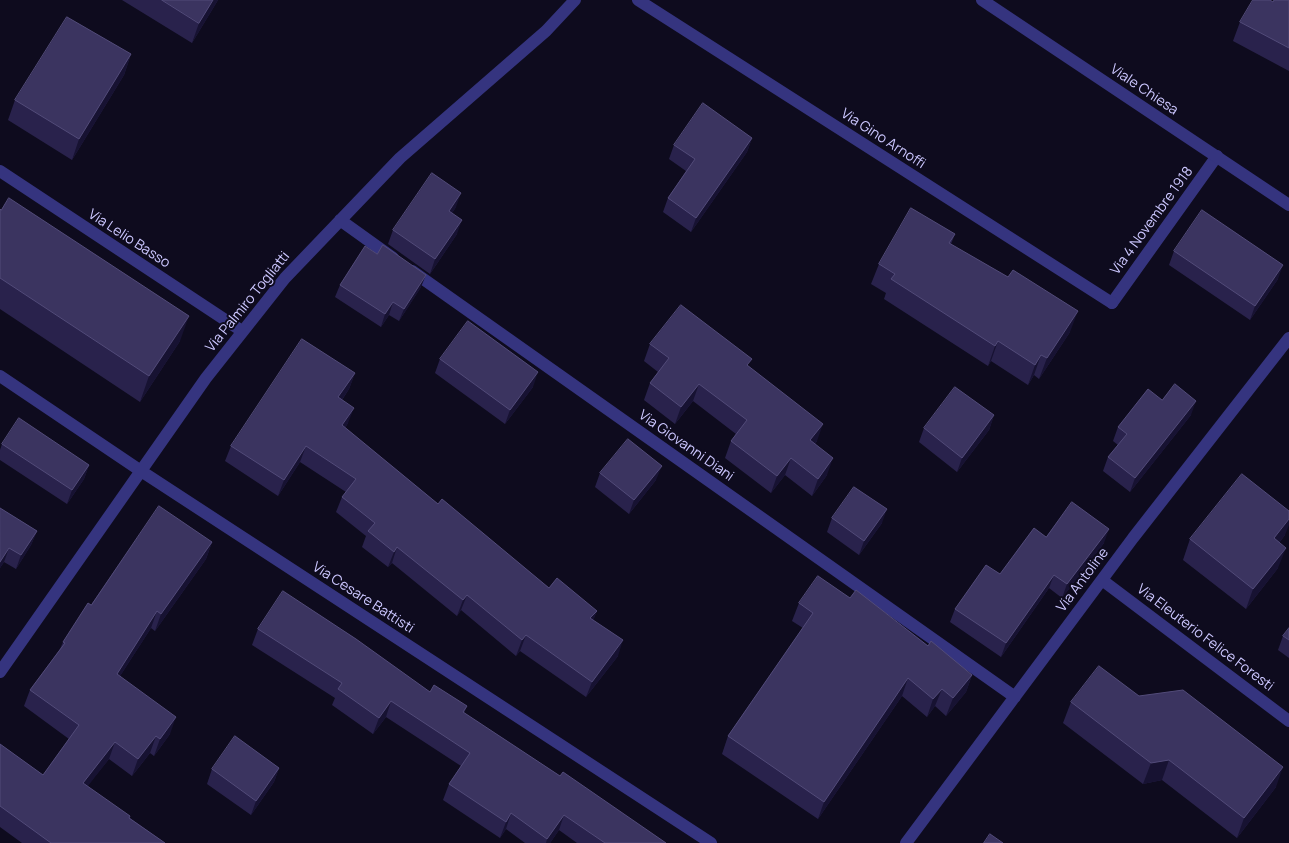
<!DOCTYPE html>
<style>
body{margin:0}
canvas{display:block;background:#0e0b1e}
</style>
<canvas width="1289" height="843"></canvas>
<script>
const c = document.querySelector('canvas').getContext('2d');
c.lineJoin = 'round';
function strokePath(path, color, width, dash) {
  c.strokeStyle = color;
  c.lineWidth = width;
  c.lineCap = dash ? 'butt' : 'round';
  c.setLineDash(dash || []);
  c.stroke(path);
}
function paint(path, color) {
  c.fillStyle = color;
  c.fill(path, 'evenodd');
}
function label(font, color, halo, rows, align = 'center') {
  c.font = font + ' Manrope,sans-serif';
  c.lineWidth = 4;
  c.setLineDash([]);
  c.textBaseline = 'middle';
  c.strokeStyle = halo;
  c.fillStyle = color;
  for (const [text, x, y, turn = 0] of rows) {
    c.save();
    c.translate(x, y);
    c.rotate((+turn || 0) * Math.PI / 180);
    c.textAlign = isNaN(turn) ? turn : align;
    if (halo) c.strokeText(text, 0, 0);
    c.fillText(text, 0, 0);
    c.restore();
  }
}
strokePath(new Path2D(`
 M1112,303L1217,156`), '#35347f', 12);
strokePath(new Path2D(`
 M638,0L1112,303
 M982,0L1289,205
 M0,171L242,331
 M340,220L393,258
 M412,271L1015,697
 M0,376L141,471L711,843
 M1102,580L1289,721
 M0,672L206,378L285,278L400,158L546,31L575,0
 M906,843L1133,538L1289,338`), '#35347f', 12);
paint(new Path2D(`
 M122,0H218L192,43Z
 M1289,0V71L1233,41L1240,22L1273,2Z
 M131,54L124,75L72,160L8,120L15,100Z
 M752,138L747,152L691,232L663,212L668,198L686,171L669,159L674,145Z
 M456,207L452,213L457,234L430,274L388,244L393,230Z
 M0,209L180,341L140,402L0,309Z
 M955,234L951,244L1070,332L1039,379L1034,375L1028,385L991,361L988,366L884,299L886,293L871,284L879,264Z
 M1174,251L1278,279L1250,320L1169,265Z
 M340,285L421,287L399,321L389,315L381,327L335,297Z
 M650,344L749,367L817,441L815,444L827,475L812,496L785,475L771,493L725,458L731,441L736,434L693,401L675,424L644,400L650,383L658,372L644,361Z
 M440,359L533,387L505,424L435,373Z
 M355,373L349,389L342,400L348,423L345,428L438,504L549,588L597,611L593,620L618,656L586,697L520,651L516,656L461,610L457,616L392,563L388,567L362,547L366,536L336,512L342,497L346,492L300,462L278,496L225,461L231,446Z
 M1162,400L1191,415L1130,492L1103,471L1108,457L1118,445L1113,441L1118,427Z
 M994,415L989,430L957,472L919,442L924,428Z
 M2,444L89,465L84,479L67,504L0,460V450Z
 M600,473L656,480L629,514L595,487Z
 M0,508L37,531L31,545L16,569L4,562L0,568Z
 M832,518L882,523L859,555L827,532Z
 M1285,535L1279,543L1278,568L1246,609L1183,560L1190,539Z
 M1046,537L1104,543L1062,598L1049,588L1001,657L950,622L955,609L1000,574Z
 M212,542L206,559L155,631L151,628L120,676L170,734L154,756L150,753L132,776L109,759L87,786L130,818L165,843H22L0,827V744L43,775L69,739L24,706L30,690L60,649L63,642L91,605Z
 M850,598L928,646L972,675L966,692L946,716L935,706L927,717L902,696L818,819L722,754L728,736L803,628L792,621L799,603Z
 M1289,628V658L1278,650L1283,636Z
 M258,629L430,692L467,706L464,713L560,776L666,843H577L559,830L550,843H525L506,829L500,838L443,800L449,784L461,766L386,717L373,734L332,705L335,698L252,645Z
 M1139,696L1276,787L1237,838L1162,780L1143,784L1063,723L1071,702Z
 M279,768L274,782L251,815L207,784L212,769Z`), '#29224c');
paint(new Path2D(`
 M213,0H218L192,43L199,23Z
 M131,54L124,75L72,160L79,139Z
 M752,138L747,152L691,232L696,218Z
 M461,193L456,207L444,225L449,211Z
 M462,220L457,234L430,274L435,259Z
 M1283,265L1278,279L1250,320L1255,306Z
 M426,275L421,287L399,321L404,309Z
 M393,302L389,315L381,327L385,314Z
 M1078,311L1070,332L1039,379L1047,358Z
 M189,316L180,341L140,402L149,376Z
 M998,341L991,361L988,366L995,346Z
 M1041,355L1034,375L1028,385L1035,365Z
 M538,372L533,387L505,424L510,410Z
 M355,373L349,389L333,413L338,397Z
 M699,384L693,401L675,424L681,407Z
 M1196,401L1191,415L1130,492L1135,478Z
 M354,408L348,423L337,441L342,425Z
 M994,415L989,430L957,472L962,458Z
 M823,424L817,441L804,458L810,440Z
 M306,446L300,462L278,496L284,480Z
 M791,458L785,475L771,493L777,476Z
 M833,458L827,475L812,496L818,479Z
 M89,465L84,479L67,504L72,490Z
 M662,466L656,480L629,514L634,500Z
 M887,509L882,523L859,555L864,541Z
 M1289,519V525L1285,535L1266,559L1274,538Z
 M1109,529L1104,543L1062,598L1067,584Z
 M37,531L31,545L16,569L21,555Z
 M212,542L206,559L155,631L161,614Z
 M397,547L392,563L388,567L394,552Z
 M9,548L4,562L0,568V562Z
 M1286,548L1278,568L1246,609L1253,589Z
 M1054,575L1049,588L1001,657L1006,643Z
 M467,595L461,610L457,616L463,600Z
 M157,611L151,628L111,690L117,674Z
 M597,611L591,626L590,618Z
 M526,635L520,651L516,656L522,640Z
 M623,640L618,656L586,697L592,682Z
 M972,675L966,692L946,716L953,698Z
 M908,678L902,696L818,819L824,802Z
 M942,689L935,706L927,717L933,699Z
 M391,701L386,717L373,734L379,718Z
 M176,717L170,734L154,756L160,739Z
 M156,736L150,753L132,776L138,759Z
 M115,742L109,759L77,800L83,783Z
 M1169,760L1162,780L1143,784L1151,763Z
 M1283,767L1276,787L1237,838L1244,818Z
 M279,768L274,782L251,815L256,801Z
 M511,813L506,829L500,838L506,822Z
 M564,815L559,830L550,843H546L547,839Z`), '#171232');
const building = new Path2D(`
 M162,0H213L199,23Z
 M1253,0H1270L1273,2L1274,0H1289V48L1240,22Z
 M67,17L131,54L79,139L15,100Z
 M703,103L752,138L696,218L668,198L695,159L674,145Z
 M432,173L461,193L449,211L462,220L435,259L393,230Z
 M9,198L189,316L149,376L0,278V209L1,210Z
 M911,208L955,234L949,243L1008,277L1013,270L1078,311L1047,358L1041,355L1035,365L998,341L995,346L891,279L895,274L879,264Z
 M1202,210L1283,265L1255,306L1174,251Z
 M383,245L426,275L404,309L393,302L385,314L340,285L365,246L377,254Z
 M681,305L752,359L747,365L823,424L810,440L833,458L818,479L791,458L777,476L731,441L747,420L699,384L681,407L650,383L669,358L650,344Z
 M468,321L538,372L510,410L440,359Z
 M302,339L355,373L338,397L354,408L342,425L438,504L442,499L549,588L557,578L597,611L590,618L623,640L592,682L526,635L522,640L467,595L463,600L397,547L394,552L368,531L375,523L342,497L356,479L306,446L284,480L231,446Z
 M1175,384L1196,401L1135,478L1108,457L1127,434L1118,427L1148,389L1162,400Z
 M955,387L994,415L962,458L924,428Z
 M19,418L89,465L72,490L2,444Z
 M628,439L662,466L634,500L600,473Z
 M1242,474L1289,511V519L1274,538L1286,548L1253,589L1190,539Z
 M854,487L887,509L864,541L832,518Z
 M1072,502L1109,529L1067,584L1054,575L1006,643L955,609L986,565L1000,574L1034,528L1046,537Z
 M159,506L212,542L161,614L157,611L117,674L176,717L160,739L156,736L138,759L115,742L83,783L130,816L129,818L165,843H51L0,806V744L43,775L79,725L30,690L65,643L63,642L88,603L91,605Z
 M0,508L37,531L21,555L9,548L0,562Z
 M818,576L850,598L856,590L928,646L931,641L972,675L953,698L942,689L933,699L908,678L824,802L728,736L813,613L799,603Z
 M283,591L356,639L430,692L434,685L467,706L463,712L560,776L563,772L666,843H605L564,815L547,839L511,813L506,822L449,784L470,753L391,701L379,718L338,689L342,683L258,629Z
 M1289,628V640L1283,636Z
 M1099,666L1139,696L1183,690L1283,767L1244,818L1169,760L1151,763L1071,702Z
 M235,736L279,768L256,801L212,769Z
 M990,834L1003,843H984Z`);
paint(building, '#3b3460');
strokePath(building, '#524b79', 1);
label('14px', '#ccc7ff', '#0e0b1e', [
 ["Viale Chiesa",1144,90,34],
 ["Via Gino Arnoffi",883,139,33],
 ["Via 4 Novembre 1918",1152,221,-54],
 ["Via Lelio Basso",129,239,33],
 ["Via Palmiro Togliatti",248,302,-51],
 ["Via Giovanni Diani",686,446,35],
 ["Via Antoline",1083,580,-53],
 ["Via Cesare Battisti",363,598,33],
 ["Via Eleuterio Felice Foresti",1205,638,37]
]);
</script>
